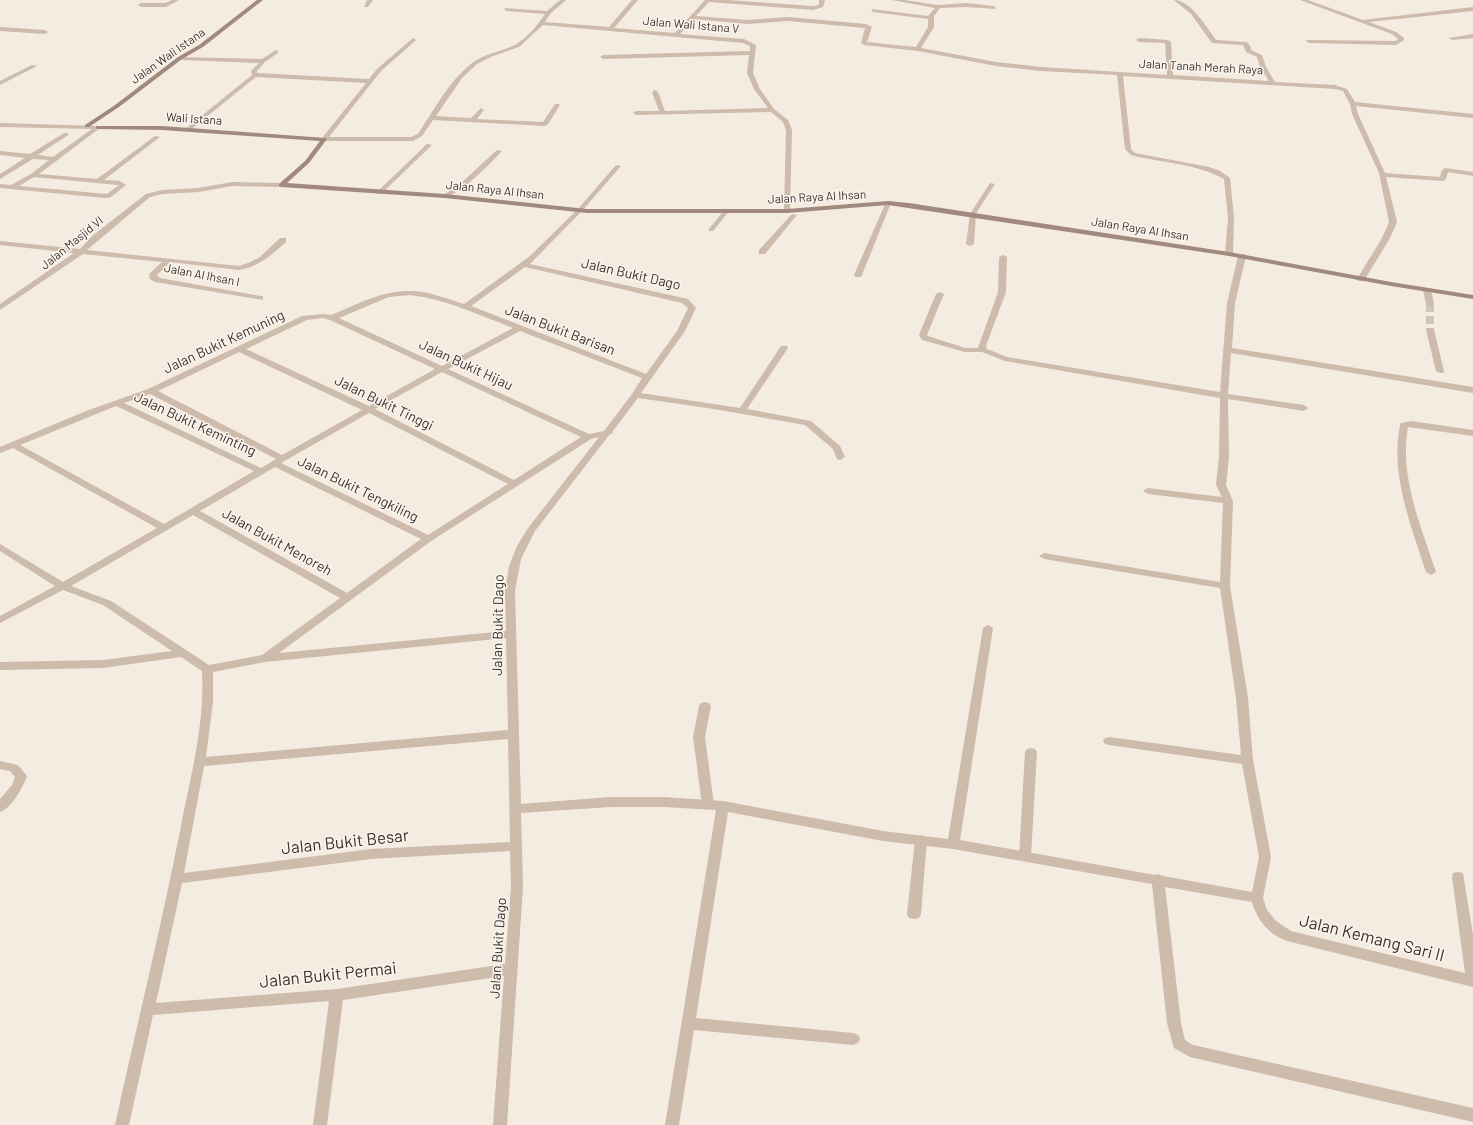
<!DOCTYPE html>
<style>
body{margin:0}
canvas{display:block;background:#f4ebe1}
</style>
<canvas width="1473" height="1125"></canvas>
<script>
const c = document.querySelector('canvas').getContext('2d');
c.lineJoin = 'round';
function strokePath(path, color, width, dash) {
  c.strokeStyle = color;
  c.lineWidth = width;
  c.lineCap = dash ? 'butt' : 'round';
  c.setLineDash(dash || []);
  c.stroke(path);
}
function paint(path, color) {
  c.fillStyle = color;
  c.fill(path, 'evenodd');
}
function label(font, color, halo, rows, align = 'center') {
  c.font = font + ' Barlow,sans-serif';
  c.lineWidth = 3;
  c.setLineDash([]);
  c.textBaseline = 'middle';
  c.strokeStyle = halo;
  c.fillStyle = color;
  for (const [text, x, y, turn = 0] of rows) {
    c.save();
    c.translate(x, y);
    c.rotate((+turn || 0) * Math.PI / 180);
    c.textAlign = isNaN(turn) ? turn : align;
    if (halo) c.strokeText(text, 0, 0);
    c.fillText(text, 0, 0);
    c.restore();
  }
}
strokePath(new Path2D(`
 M1430,304V330`), '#cfc6bd', 8, [8, 4]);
paint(new Path2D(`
 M990,183L995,184L975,215H971L970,214Z
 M725,209L730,210L713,231H709V229Z
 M792,214L797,215L765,254H759V250Z
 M1411,421L1473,430V436L1408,427C1399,476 1421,526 1436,572L1431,575L1426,572C1411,525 1390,475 1400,425L1401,423Z
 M705,702L709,703L711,706L705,737L714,805L712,808L708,810L704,808L702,805L693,737L699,706L701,703Z
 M1031,748L1035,749L1037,752L1031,856L1029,859L1025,861L1021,859L1019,856L1025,752L1027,749Z
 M921,835L925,837L927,840L921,914L919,918L914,919L909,918L907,914L915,840L917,837Z`), '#cdbbac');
paint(new Path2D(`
 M172,0H179L166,7H141L138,5L141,3H165Z
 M367,0H373L368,7H364Z
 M560,0H566L550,14L545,22L609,27L632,0H638L614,28L675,33L705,0H728L813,6L819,5V0H825L823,7L813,10L709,2L696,16L747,20L788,17L866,24L872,27L867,42L916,47L928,27V19L873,12L871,9L928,16L935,8L892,0H904L938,5L966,3L994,6L996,9L966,7L940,8L934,16V27L921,48L996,62L1041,67L1167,75L1165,43L1139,42L1136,40L1139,38L1168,40L1171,42L1173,75L1269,81L1260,67L1257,57L1246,52L1243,45L1212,43L1191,14L1174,0C1191,0 1207,28 1216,40L1247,42L1251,47V50L1262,55L1266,67L1275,82L1335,85L1347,89L1355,102L1473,114V118L1356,106L1358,114L1385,173L1440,177L1442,170L1445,168L1473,172V176L1448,172L1446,179L1443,181L1386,177L1397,222L1390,238L1365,279L1364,281H1358L1357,279L1382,238L1389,222L1379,173L1352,114L1350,104L1343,91L1335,89L1123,76L1131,149L1135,153L1209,167L1220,171L1230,178L1234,218L1233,254L1229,256L1225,254L1228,218L1224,179C1195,163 1162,163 1131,155L1125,149L1117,75L1041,71L996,66L918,51L864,45L861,43L865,28L788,21L747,24L694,19L680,34L744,39L756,45L753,73L760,89L774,109L788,120L792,130L790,211L787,213L784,211L786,130L783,122L771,112L636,115L633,113L636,111H659L652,92L655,90L658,92L665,111L768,108L754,89L747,73L749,55L603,59L600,57L603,55L750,51V46L743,43L543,25L519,47L493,56L477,64L462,78L436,116L471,118L481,108L484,110L477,119L543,122L555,104H559L560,105L548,124L545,126L433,120L422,136L413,141H324L321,139L322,138L366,83L256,77L189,131L184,130L252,75L251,71L259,63L180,60L178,59V57L262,59L276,50L278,51V53L265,62L257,71V73L369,79L377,69L413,38L416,40L415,41L381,71L329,137H411L418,134C434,110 449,81 472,63C485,53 501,52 515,45C527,38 538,25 545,14L506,11L504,8L547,11Z
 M1300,0H1308L1363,20L1473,7V11L1369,22L1396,32L1404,38V40L1396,45L1309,43L1306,41L1307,40L1395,41L1398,39L1392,34Z
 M0,27L45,30L48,32L45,34L0,31Z
 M1473,34V38L1452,40L1449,38Z
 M32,65L37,66L0,85V81Z
 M0,123L100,126V128L39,174L97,179L155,136L160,137L104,180L120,181L126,185L111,197L105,198L0,188V184L11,185L31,174L49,160L33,159L0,179V174L25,158L0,155V151L30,154L64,133H68V135L38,155L53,157L92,129L0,127ZM34,177L118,185H119L107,194L19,186Z
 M427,144L432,145L381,194H377V192Z
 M497,150L502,151C493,161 456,199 443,197V195L459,185Z
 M616,165L621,166L582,211L530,264L688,299L696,308L685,331L641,393L740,408L781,346H787L788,348L747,409L811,421L840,446L845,457L840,460L837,459L833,449L805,425L714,409L638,398L613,431L612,434H610L535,531L521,559L515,591L521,804L610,797H664L723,801L883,831L948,839L983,628L988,625L993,628L960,840L1155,875L1158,874L1163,876L1252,892L1259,857L1242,764L1109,745L1105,744L1103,741L1105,738L1109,737L1241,755L1236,698L1220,588L1044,559L1039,556L1044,553L1220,582L1223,503L1148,494L1143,491L1148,488L1222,497L1216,485L1219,457L1220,398L1005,361L982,352H965L922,340L919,335L936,294L940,292L944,294L927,335L928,336L965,348H978L998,292L999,257L1003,255L1007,257L1006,292L986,346L987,349L1007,357L1220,392L1227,303L1238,256L1245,254L1246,256L1235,303L1232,348L1473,387V393L1231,353L1228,394L1304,405L1308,408L1304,411L1228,399L1229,457L1226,485L1233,501L1230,586L1248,698L1253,760L1271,857L1263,898L1267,910L1276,921L1291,931L1465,973L1452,877L1453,873L1458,872L1463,873L1473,935V987L1287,941C1269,935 1257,920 1252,902L1165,887L1181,1023L1185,1040L1193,1045L1473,1108V1122L1190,1057L1174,1048L1167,1023L1152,884L953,849L883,841L728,812L696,1018L853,1033L858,1035L860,1039L858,1043L853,1045L694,1030L679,1125H665L716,810L664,807H610L521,813L523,887L507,1125H493L504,976L343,1000L327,1125H313L329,1001L153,1015L129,1125H115C137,1025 161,927 181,826C191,775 205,723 202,671L181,657L103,668L0,670V662L103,660L172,651L103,605L63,590L0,623V616L55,586L0,551V544L63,582L157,528L13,448L0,453V447L86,411L148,389L302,316L323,314L331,315C356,305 382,290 410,291C429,291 447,299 464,304L530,256L578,209ZM525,267L682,303L688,308L677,331L646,374L471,306ZM410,295C446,299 479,315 513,328L442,366L339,318L389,297ZM323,318L330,320L435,369L369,406L246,349L307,320ZM520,331L642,378L632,394L604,431L589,434L448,369ZM239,352L362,410L282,455L158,391ZM442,372L581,437L514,480L375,409ZM150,394L276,459L261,468L124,403ZM116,406L254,471L164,524L20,445ZM369,413L508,484L428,535L281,463ZM599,437L528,528L517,546L509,566L505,591L506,631L279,653L431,541L591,439ZM275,467L421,539L347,593L200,511ZM193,515L340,598L262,655L209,665L111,601L71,586ZM506,638L508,730L206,757L213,702V672L265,662ZM508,739L510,842L371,849L184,873L204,766ZM510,851L511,887L505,964L337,989L156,1003L182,883L371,859Z
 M232,182L281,183L284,185L281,187L232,186L199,192L162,194L150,197L87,250L239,266L248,263L260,257L280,238H286V242C272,255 258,267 239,270L170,262L157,275L160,278L260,296H263V300L155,282L150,279L149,274L162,262L83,254L0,310V304L74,253L0,245V241L80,249L92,236L146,194L162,190L199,188Z
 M886,202L891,203L862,275L861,277H855L854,275Z
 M973,212L976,214L974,244L970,246L966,244L970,214Z
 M1424,288H1430L1431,290L1434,304L1433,306H1430L1426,304L1423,290Z
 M1427,328H1433L1434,330L1444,371L1443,373H1440L1436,371L1426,330Z
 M0,761L18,765L27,776C23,787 12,808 0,812V799L12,785L15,777L10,771L0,769Z`), '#cdbbac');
paint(new Path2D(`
 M257,0H263L203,47L182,59L119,107L89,127H85V125L115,105L178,57L199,45Z
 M96,126H162L326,138L327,139L309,163L287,183L445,194L587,209H787L888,201L909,203L1229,252L1391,282L1473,295V299L1391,286L1229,256L888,205L787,213H587L445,198L281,187L279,186V184L305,161L320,141L162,130L98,129L96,128Z`), '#a18a7d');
label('12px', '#3b302b', '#fbf5ee', [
 ["Jalan Wali Istana V",691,25,5],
 ["Jalan Wali Istana",168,56,-35],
 ["Jalan Tanah Merah Raya",1201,67,3],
 ["Wali Istana",194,119,4],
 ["Jalan Raya Al Ihsan",495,190,6],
 ["Jalan Raya Al Ihsan",817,197,-3],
 ["Jalan Raya Al Ihsan",1140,229,9],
 ["Jalan Masjid VI",72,243,-39],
 ["Jalan Al Ihsan I",202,275,11]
]);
label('14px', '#3b302b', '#fbf5ee', [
 ["Jalan Bukit Dago",631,274,13],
 ["Jalan Bukit Barisan",560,330,21],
 ["Jalan Bukit Kemuning",224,342,-25],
 ["Jalan Bukit Hijau",466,365,25],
 ["Jalan Bukit Tinggi",384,403,26],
 ["Jalan Bukit Keminting",195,424,25],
 ["Jalan Bukit Tengkiling",358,489,26],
 ["Jalan Bukit Menoreh",277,542,29],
 ["Jalan Bukit Dago",498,625,-89],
 ["Jalan Bukit Dago",498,948,-86]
]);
label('17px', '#3b302b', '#fbf5ee', [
 ["Jalan Bukit Besar",345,842,-6],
 ["Jalan Kemang Sari II",1372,938,14],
 ["Jalan Bukit Permai",328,975,-6]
]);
</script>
